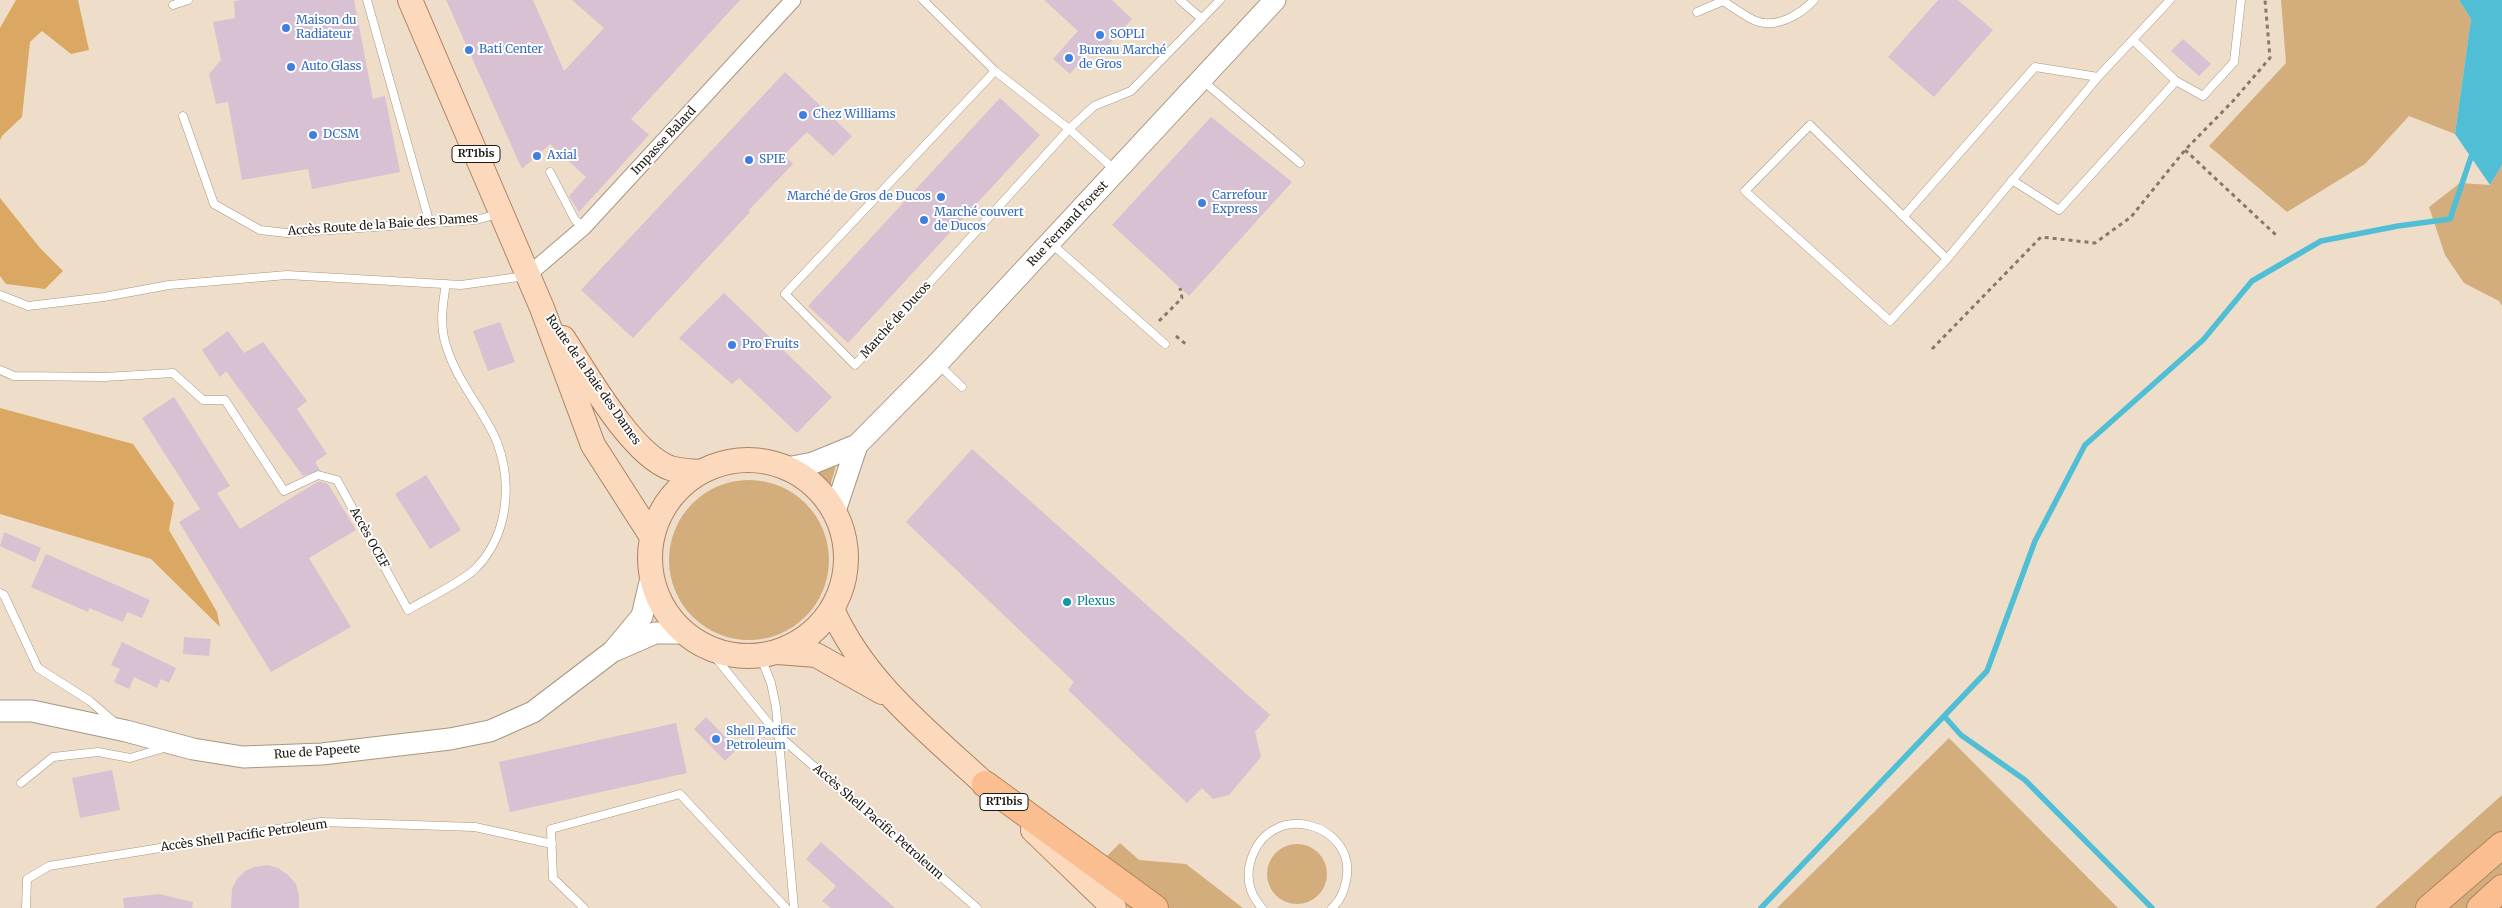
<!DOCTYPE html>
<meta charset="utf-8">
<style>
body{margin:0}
canvas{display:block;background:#eeddc8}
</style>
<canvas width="2502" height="908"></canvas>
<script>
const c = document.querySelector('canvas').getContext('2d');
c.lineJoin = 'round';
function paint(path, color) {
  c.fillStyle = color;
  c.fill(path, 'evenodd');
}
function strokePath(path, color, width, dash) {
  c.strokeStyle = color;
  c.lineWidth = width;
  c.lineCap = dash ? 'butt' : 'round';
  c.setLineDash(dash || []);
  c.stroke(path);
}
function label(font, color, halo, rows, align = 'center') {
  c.font = font + ' Merriweather,serif';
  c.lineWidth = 4;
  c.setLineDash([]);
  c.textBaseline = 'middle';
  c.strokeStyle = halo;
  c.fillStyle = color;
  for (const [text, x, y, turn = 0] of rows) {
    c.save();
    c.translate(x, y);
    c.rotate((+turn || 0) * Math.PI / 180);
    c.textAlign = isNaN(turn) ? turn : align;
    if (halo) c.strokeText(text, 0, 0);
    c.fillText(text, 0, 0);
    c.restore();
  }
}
paint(new Path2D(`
 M2281,0H2459L2471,19L2455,134L2409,116L2365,164L2287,212L2209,146L2286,63Z
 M2502,165V306L2499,301L2464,283L2445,255L2429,207L2460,183L2490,185Z
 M837,462L829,490L811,473Z
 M669 560a80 80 0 1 1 160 0a80 80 0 1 1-160 0Z
 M1949,738L2118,908H1777Z
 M2502,795V908H2375Z
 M1120,843L1139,860L1186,864L1243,908H1129L1091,872Z
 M1267 874a30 30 0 1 1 60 0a30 30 0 1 1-60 0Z`), '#d4ad7c');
paint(new Path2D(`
 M16,0H78L89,50L71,54L42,31L30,42L22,117L2,136L0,140V28Z
 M0,198L40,248L63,271L45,289L6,284L0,276Z
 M0,408L133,444L174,503L169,530L217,612L220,627L151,559L0,514Z`), '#dba864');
paint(new Path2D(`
 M2459,0H2502V165L2490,185L2455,134L2471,19Z`), '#50bfd5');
strokePath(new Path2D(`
 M1944,716L1961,735L2025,780L2152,908
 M1761,908L1987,671L2035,541L2085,445L2203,340L2252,281L2321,241L2398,226L2450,219L2471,157`), '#50bfd5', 5.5);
paint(new Path2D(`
 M242,0H354L373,99L385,96L400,172L312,189L308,169L242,180L228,102L216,104L209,74L221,60L213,22L235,18L234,1Z
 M446,0H533L564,71L604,28L572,0H740L631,119L649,135L579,212L569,196L586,177L550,144L522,169Z
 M1044,0H1112L1132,19L1102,52L1094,45L1070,74L1053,59L1078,31Z
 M1938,0H1958L1993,30L1934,97L1888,57Z
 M2183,39L2211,64L2199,76L2171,51Z
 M785,72L852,136L833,156L807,132L784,155L793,164L748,211L750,212L633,338L581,290Z
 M1000,98L1040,135L848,343L808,306Z
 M1211,117L1292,182L1189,296L1112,225Z
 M724,293L832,397L797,433L739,378L732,384L679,338Z
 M500,322L515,362L488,371L473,331Z
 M228,331L244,353L263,342L307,401L297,409L327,454L315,462L320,470L303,476L226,371L220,377L202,350Z
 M174,397L230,486L217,493L240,529L319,481L328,484L356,530L309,558L351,627L271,672L179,522L200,509L142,418Z
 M972,449L1270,715L1255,732L1261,757L1229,795L1213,799L1202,788L1187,803L1068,690L1074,682L906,522Z
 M426,475L461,530L430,549L395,494Z
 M4,532L41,548L35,562L0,546Z
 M46,554L150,600L142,618L127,612L123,622L89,608L88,612L31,587Z
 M184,637L211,639L209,656L183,654Z
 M122,642L176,668L169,683L161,679L157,688L134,677L129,689L114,682L120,669L111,665Z
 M706,717L737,749L725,761L694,729Z
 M676,723L687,773L510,812L499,762Z
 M112,770L120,810L80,818L72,778Z
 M821,842L895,908H831L822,901L836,886L806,859Z
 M267,865L278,868L288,875L296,884L299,896V908H231L232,889L237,879L245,871L255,867Z
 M159,894L193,902L192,908H124L123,898Z`), '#d7c1d2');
const lane = new Path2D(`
 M367,0L430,224
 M923,0L995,71L1069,129L1115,170
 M1180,0L1202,19
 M173,5L188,0
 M1697,12L1723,1C1735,8 1751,22 1765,23C1783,25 1803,12 1814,0
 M2133,40L2176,81L2203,96L2234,62L2241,0
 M995,71L785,294L855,365L1069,129L1094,106L1131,91L1220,0
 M1203,81L1300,163
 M183,116L214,204L260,230L286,233L476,220L498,214
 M550,172L575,220L584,227
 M2012,180L2059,210L2176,81
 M1904,216L2035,67L2098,77L2170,0
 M1052,244L1165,344
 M1947,259L1890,321L1745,191L1810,125L1947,259L2098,77
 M0,295L28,306L104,297L169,285L287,275L461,285L526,276
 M939,365L962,387
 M0,370L14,376L104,377L173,373L203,400H225L284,491L318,475L337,480L408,610C426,599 460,583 474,570C508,537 513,485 497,442C484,411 459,384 448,351C439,329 442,307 446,284
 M0,593L4,595L38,668L90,701L114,722
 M707,647L779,736L977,908
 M760,655L771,683L776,707L794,908
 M21,783L53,757L98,752L130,758L164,748
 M26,908L27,879L49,866L321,822L475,827L552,844
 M584,908L553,878L551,829L680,794L786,908
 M1262,908C1250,895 1246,880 1250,863C1268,796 1359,824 1346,881C1344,892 1340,901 1332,908`);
const street = new Path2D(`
 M528,275L584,227L793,0`);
const secondary = new Path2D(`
 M787,468L813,463L857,445L937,364L1275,0
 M835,511L857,445
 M616,650L655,633H685
 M0,711H32L126,731L193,749L243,757L322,754L450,739L490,731L533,712L613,651L642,616L651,578`);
const primary = new Path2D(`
 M410,0L542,308L593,445L652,537
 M563,338C586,373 631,454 670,468C679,471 690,471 700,472
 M650 558a98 98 0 1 1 196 0a98 98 0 1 1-196 0Z
 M832,609C866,687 939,740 1000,798
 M778,652L816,655L882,692
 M1033,830L1114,908`);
const highway = new Path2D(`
 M985,784L1155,908
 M2429,908L2502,845
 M2480,908L2502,888`);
strokePath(lane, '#a69783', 9);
strokePath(street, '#a69783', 17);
strokePath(secondary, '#a69783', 23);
strokePath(primary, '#ad8464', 26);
strokePath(highway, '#ad8464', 28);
strokePath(new Path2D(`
 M2185,150L2277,236
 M1159,321L1182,298L1180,288
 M1176,336L1188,346
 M1932,349L2041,237L2095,243L2131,217L2185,150L2233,101L2270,58L2265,0`), '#85796c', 3, [4, 4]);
strokePath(lane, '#fff', 8);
strokePath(street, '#fff', 15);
strokePath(secondary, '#fff', 21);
strokePath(primary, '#fcd8bc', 24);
strokePath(highway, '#fabe90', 26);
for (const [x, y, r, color] of [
 [286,28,5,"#3f7fe0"],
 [1100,35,5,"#3f7fe0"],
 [469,50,5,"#3f7fe0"],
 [1069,58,5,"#3f7fe0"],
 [291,67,5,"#3f7fe0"],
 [803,115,5,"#3f7fe0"],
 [313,135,5,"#3f7fe0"],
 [537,156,5,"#3f7fe0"],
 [749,160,5,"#3f7fe0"],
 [941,197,5,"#3f7fe0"],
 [1202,203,5,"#3f7fe0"],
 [924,220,5,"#3f7fe0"],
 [732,345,5,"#3f7fe0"],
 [1067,602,5,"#0f9aa8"],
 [716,739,5,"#3f7fe0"]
]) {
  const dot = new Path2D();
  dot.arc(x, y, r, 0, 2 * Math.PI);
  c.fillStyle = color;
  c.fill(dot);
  strokePath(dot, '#fff', 2);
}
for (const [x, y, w] of [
 [476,154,48],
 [1004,802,48]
]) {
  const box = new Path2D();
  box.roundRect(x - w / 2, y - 8.5, w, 17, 4);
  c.fillStyle = '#fff';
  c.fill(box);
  strokePath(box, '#1f1912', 1);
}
label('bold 11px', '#1f1912', null, [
 ["RT1bis",476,154],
 ["RT1bis",1004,802]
]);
label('12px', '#366cbe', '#fff', [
 ["Maison du",296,21],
 ["Radiateur",296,35],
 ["SOPLI",1110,35],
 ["Bati Center",479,50],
 ["Bureau Marché",1079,51],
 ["de Gros",1079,65],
 ["Auto Glass",301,67],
 ["Chez Williams",813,115],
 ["DCSM",323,135],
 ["Axial",547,156],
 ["SPIE",759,160],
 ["Carrefour",1212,196],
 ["Express",1212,210],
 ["Marché de Gros de Ducos",931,197,"right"],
 ["Marché couvert",934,213],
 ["de Ducos",934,227],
 ["Pro Fruits",742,345],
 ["Shell Pacific",726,732],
 ["Petroleum",726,746]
], 'left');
label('12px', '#1f1912', '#fff', [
 ["Impasse Balard",664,141,-47],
 ["Rue Fernand Forest",1068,224,-47],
 ["Accès Route de la Baie des Dames",383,225,-4],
 ["Marché de Ducos",896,320,-48],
 ["Route de la Baie des Dames",593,380,55],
 ["Accès OCEF",369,538,61],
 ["Rue de Papeete",317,752,-4],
 ["Accès Shell Pacific Petroleum",878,822,41],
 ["Accès Shell Pacific Petroleum",244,836,-8]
]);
label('12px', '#0d838f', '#fff', [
 ["Plexus",1077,602]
], 'left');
</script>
